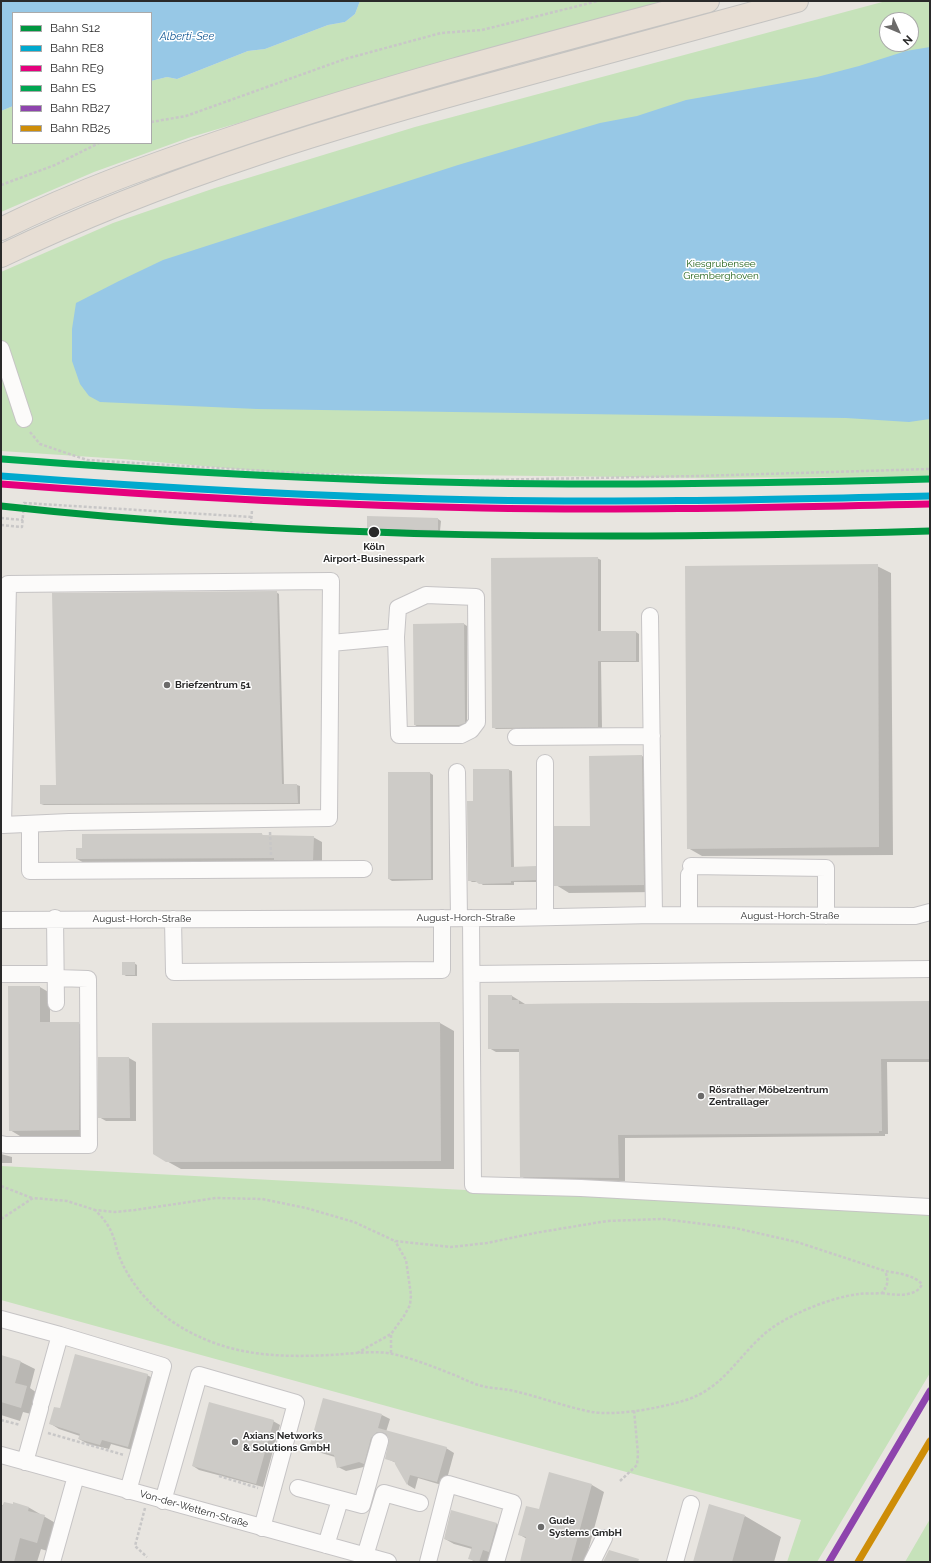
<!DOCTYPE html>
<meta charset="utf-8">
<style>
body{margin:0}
#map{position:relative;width:931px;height:1563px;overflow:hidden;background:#e8e5e0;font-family:Raleway,sans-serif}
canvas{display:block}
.frame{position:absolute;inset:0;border:2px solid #2a2a2a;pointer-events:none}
.legend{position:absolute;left:12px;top:12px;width:140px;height:132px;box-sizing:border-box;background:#fff;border:1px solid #aaa;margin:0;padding:5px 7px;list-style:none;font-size:12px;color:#2a2a2a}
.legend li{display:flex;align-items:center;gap:8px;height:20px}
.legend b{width:20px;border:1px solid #aaa}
.north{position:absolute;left:879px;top:12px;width:40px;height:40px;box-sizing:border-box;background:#fff;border:1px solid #aaa;border-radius:50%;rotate:134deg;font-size:11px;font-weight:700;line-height:16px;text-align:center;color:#2a2a2a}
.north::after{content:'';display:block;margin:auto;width:14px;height:18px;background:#6c6b6a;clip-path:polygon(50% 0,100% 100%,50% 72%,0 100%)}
</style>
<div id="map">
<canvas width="931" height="1563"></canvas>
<div class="frame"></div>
<ul class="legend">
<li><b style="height:5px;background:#009640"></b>Bahn S12</li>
<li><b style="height:5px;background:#00a9ce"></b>Bahn RE8</li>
<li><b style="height:5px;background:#e5007d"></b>Bahn RE9</li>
<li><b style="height:5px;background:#00a651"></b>Bahn ES</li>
<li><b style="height:5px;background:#8e44ad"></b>Bahn RB27</li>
<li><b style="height:5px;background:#ce8d08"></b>Bahn RB25</li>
</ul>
<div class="north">N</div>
</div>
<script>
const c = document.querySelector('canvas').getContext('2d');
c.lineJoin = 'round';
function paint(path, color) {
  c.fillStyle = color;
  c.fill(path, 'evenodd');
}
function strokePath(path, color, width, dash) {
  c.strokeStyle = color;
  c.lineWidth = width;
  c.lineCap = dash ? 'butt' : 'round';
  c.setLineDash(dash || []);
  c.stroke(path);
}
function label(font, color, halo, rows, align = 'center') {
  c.font = font + ' Raleway,sans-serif';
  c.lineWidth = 3;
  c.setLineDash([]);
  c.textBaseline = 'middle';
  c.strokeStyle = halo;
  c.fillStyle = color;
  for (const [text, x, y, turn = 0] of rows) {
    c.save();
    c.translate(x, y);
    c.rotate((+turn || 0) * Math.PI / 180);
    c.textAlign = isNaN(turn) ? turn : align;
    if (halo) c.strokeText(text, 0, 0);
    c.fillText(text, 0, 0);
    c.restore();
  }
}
paint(new Path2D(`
 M360,1H670L405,74L191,137L94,172L1,212V111L13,106V143H151V81L167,77L177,79L248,51L265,49L328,25L345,22L355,14Z
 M886,1H930V476L713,478L284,473L122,459L1,451V272L113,223L215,188L415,127ZM887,20H911V44H887Z
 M1,1166L930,1214V1373L817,1562H787L801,1520L1,1300Z
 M930,1519V1562H905Z`), '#c6e2ba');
paint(new Path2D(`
 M1,1H360L355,14L345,22L328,25L265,49L248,51L177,79L167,77L151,81V13H13V106L1,111Z
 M930,47V419L909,422L846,418L257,409L100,402L89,396L80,384L72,361V329L76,303L119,281L163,260L458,165L600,123L637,116L686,100L817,77L859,66L906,51Z`), '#97c8e6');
paint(new Path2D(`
 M438,519L441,521L440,531L371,530L368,528Z
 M597,558L601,560V632H636L639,634V662H601L602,728L496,729L493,727Z
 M877,566L891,573L893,855L702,856L688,848Z
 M276,592L279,594L284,785H297L300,786V804L44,805L41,804Z
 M464,624L467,626V724L463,726L418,727L415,725Z
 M642,756L655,763L657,892L569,893L556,885L591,827L590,757Z
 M474,770H509L512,771L514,868L535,867L538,869V882H514V885H483L479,882H472L469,880L474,802Z
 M430,773L433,775V880L392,881L389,879Z
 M261,834L265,836L313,837L322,842V864H86L77,859Z
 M134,963L137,965V976H126L123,974Z
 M40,987L50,993V1023H78L89,1029V1136H20L10,1130Z
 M512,996L525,1004L930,1002V1062H887L888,1134H885V1136L625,1138V1181L527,1180L521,1176L520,1052H496L489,1048Z
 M440,1023L454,1031V1169H181L154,1154Z
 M99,1058H129L136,1062V1121H106L99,1117Z
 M1,1154L12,1157V1163H1Z
 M1,1356L21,1362L35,1369L30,1388L40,1395L35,1415L23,1412L20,1421L1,1415Z
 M147,1375L156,1380L136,1451L111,1444L109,1449L88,1444L79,1439L80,1436L59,1429L51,1424L60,1409Z
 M382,1415L390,1419L386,1432L446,1448L454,1453L445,1486L418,1478L415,1489L408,1485L396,1463L386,1458L390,1439L389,1436H386L368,1466L346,1471L338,1467L335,1457L318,1452L310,1448Z
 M273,1421L280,1425L263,1487L199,1470L193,1466Z
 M592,1485L604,1492L585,1562H521L527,1539L520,1535L540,1510Z
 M1,1505L28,1507L64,1528L57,1554L41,1549L37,1562H1Z
 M452,1511L497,1524L507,1530L490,1562H475L469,1558L472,1549L454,1544L445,1539Z
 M745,1516L781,1537L774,1562H694Z`), '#0003');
paint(new Path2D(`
 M367,516L438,518V530L367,529Z
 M598,557V631H636V661H598V727L492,728L491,558Z
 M878,564L879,847L687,849L685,566Z
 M277,591L282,784H297L298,803L40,804V785H56L52,593Z
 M464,623L465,723L459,725H414L413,624Z
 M642,755L644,885L554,886V826H590L589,756Z
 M473,769H509L511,867L536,866V880L511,881V883L479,884L475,881H468L467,801H473Z
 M388,772H430L431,879H388Z
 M262,833V835L314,836L313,860H274V858L76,859V848H82V834Z
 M122,962H135V975H122Z
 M8,986H40V1022H79V1130L9,1131Z
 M488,995H512V1000H519V1004L930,1001V1059H881L882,1131H879V1133L618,1135L619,1178L520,1177L519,1049H488Z
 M440,1022L441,1161L166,1162L153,1154L152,1023Z
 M98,1057H129L130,1118H98Z
 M75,1354L148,1374L128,1447L102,1440L100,1445L78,1439L80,1434L49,1424L54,1407L60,1408Z
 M1,1355L21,1361L15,1383L27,1386L21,1408L1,1402Z
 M323,1398L382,1414L378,1428L447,1447L437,1482L410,1475L407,1485L395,1464V1462L385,1459L389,1439L386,1434L382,1432H377L371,1438L364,1464L359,1462L337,1468L334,1455L309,1448Z
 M209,1402L274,1420L256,1484L192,1466Z
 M549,1472L592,1484L571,1562H520L526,1537L518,1535L526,1506L539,1509Z
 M4,1502L13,1504V1502L29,1507L28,1511L45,1515L37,1543L20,1538L14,1562H1V1509Z
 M709,1504L745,1515L732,1562H693Z
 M451,1510L497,1523L489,1552L483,1550L479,1562L468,1559L472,1547L444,1539Z
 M609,1550L639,1559L638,1562H603Z`), '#cdcbc7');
const minor = new Path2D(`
 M1,349L24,419
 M331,581L329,818L69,822L3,825L8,584Z
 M426,595L476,597L477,722L471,730L461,735H399L396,637L398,608Z
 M650,616L654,915
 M331,643L396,637
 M516,737L652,736
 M457,772L459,918
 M30,824V871L364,869
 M691,866L826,868V916
 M689,915V875
 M545,917V763
 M55,918L56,1003
 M471,918L473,1185L581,1188L930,1207
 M173,919L174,972L442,970V918
 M1,920L508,918L654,915L915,916L930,912
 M1,974H56
 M472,974L930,969
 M1,1144L6,1145H89L88,979L56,978
 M1,1319L60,1335
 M41,1403L60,1335L163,1366L128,1491
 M1,1455L388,1562
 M25,1462L40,1408
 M298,1488L362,1505L380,1441
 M163,1501L199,1375L296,1403L262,1528
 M326,1545L340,1500
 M365,1556L384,1493L420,1503
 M52,1562L76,1476
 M428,1562L448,1484L513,1503L496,1562
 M592,1562L604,1538
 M675,1562L691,1504`);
const highway = new Path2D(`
 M1,229C77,191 157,163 237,136C392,84 550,43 708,1
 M1,256C167,176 344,124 521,76C613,51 705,26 797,1`);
strokePath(minor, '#c6c4c5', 18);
strokePath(highway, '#c4c3c1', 24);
strokePath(new Path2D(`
 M151,122L186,116L345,59L441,33L482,30L598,1
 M1,185L55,165L99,143
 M30,432L40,444L87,460L432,481L698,476L930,469
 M1,518L23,520
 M251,524L252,510
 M1,525L22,527L24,503L252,517
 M270,832L271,855
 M1,1186L32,1198
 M1,1219L33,1198L67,1201L95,1210
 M882,1293C893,1295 917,1298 922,1284C914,1275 897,1273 885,1271L797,1242L735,1228L663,1219L607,1221L535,1233L487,1243L451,1247L395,1241L354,1222L306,1208L262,1199L216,1198L135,1210L115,1212L95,1210C103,1218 109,1225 113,1236C115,1241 116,1247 118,1253C127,1279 148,1304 170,1320C221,1355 271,1358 330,1355C348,1354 376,1350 393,1354C415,1359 436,1368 457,1376C465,1380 474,1384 482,1386C493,1389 503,1388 514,1391C540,1397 566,1407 592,1412C619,1416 660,1408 686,1400C721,1389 736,1360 761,1337C781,1317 831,1297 859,1294C866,1293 874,1294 882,1293C888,1285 889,1281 885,1271
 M357,1353L391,1334L404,1316L410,1305L411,1295L406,1260L395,1241
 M391,1353V1334
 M1,1420L20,1425
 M48,1433L124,1455
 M219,1476L258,1488
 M620,1481L637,1465L638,1454L634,1410
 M145,1508L135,1546L147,1557`), '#c8c7c7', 2.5, [3, 2]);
strokePath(minor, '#fcfbfa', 16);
strokePath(highway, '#e7ded4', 22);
strokePath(new Path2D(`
 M1,506C309,540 620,540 930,531`), '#009640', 7);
strokePath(new Path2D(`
 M1,476C161,488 321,497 482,500C631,503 781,499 930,496`), '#00a9ce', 7);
strokePath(new Path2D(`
 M1,484C161,496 321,505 482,508C631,511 781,507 930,504`), '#e5007d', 7);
strokePath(new Path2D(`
 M2,459C161,471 321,480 482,483C631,486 781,483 930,479`), '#00a651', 7);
strokePath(new Path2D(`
 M829,1562L930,1391`), '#8e44ad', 7);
strokePath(new Path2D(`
 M858,1562L930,1441`), '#ce8d08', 7);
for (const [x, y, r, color] of [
 [374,532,6,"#2a2a2a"],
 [167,685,4,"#6c6b6a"],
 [701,1096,4,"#6c6b6a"],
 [235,1442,4,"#6c6b6a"],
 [541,1527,4,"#6c6b6a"]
]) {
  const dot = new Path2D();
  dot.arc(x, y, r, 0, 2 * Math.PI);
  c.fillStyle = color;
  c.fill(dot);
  strokePath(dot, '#fff', 1.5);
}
label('10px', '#24631d', '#fff', [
 ["Kiesgrubensee",721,264],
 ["Gremberghoven",721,276]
]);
label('bold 10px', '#2a2a2a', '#fff', [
 ["Köln",374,547],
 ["Airport-Businesspark",374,559]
]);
label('bold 10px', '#2a2a2a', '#fff', [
 ["Briefzentrum 51",175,685],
 ["Rösrather Möbelzentrum",709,1090],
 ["Zentrallager",709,1102],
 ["Axians Networks",243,1436],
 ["& Solutions GmbH",243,1448],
 ["Gude",549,1521],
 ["Systems GmbH",549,1533]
], 'left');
label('10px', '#2a2a2a', '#fff', [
 ["August-Horch-Straße",790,916],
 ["August-Horch-Straße",466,918],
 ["August-Horch-Straße",142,919],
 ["Von-der-Wettern-Straße",194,1509,16]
]);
label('italic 11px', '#145994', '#fff', [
 ["Alberti-See",187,37]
]);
</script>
